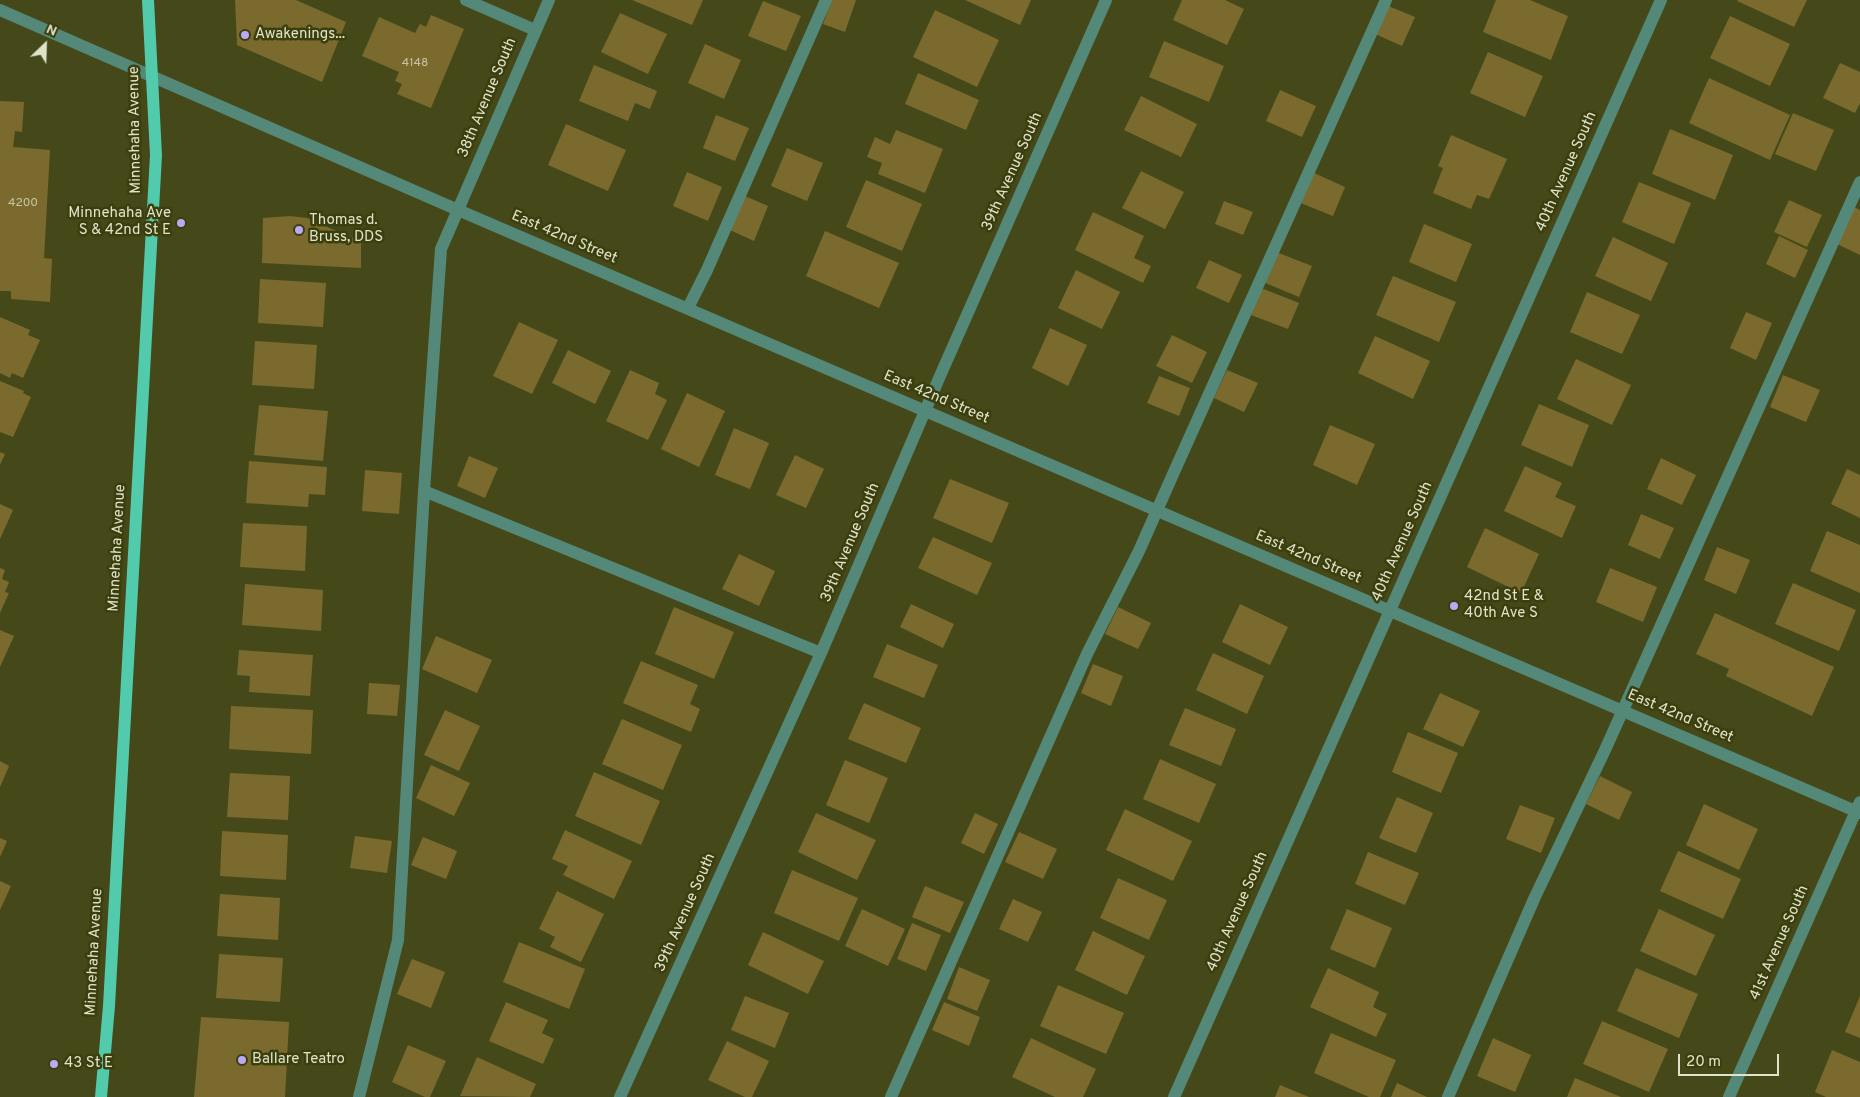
<!DOCTYPE html>
<style>
body{margin:0}
#map{position:relative;width:1860px;height:1097px;overflow:hidden;background:#454919;font-family:Overpass,sans-serif}
canvas{display:block}
.north{position:absolute;left:20px;top:20px;width:50px;height:50px;-webkit-text-stroke:4px #3b3e0d;paint-order:stroke;rotate:24deg;font-size:14px;font-weight:700;line-height:20px;text-align:center;color:#e0e3ca}
.north::after{content:'';display:block;margin:auto;width:18px;height:22px;background:#e0e3ca;clip-path:polygon(50% 0,100% 100%,50% 72%,0 100%)}
.scale{position:absolute;left:1678px;top:1054px;width:101px;height:22px;box-sizing:border-box;border:2px solid #e0e3ca;border-top:0;padding-left:6px;font-size:15px;line-height:18px;white-space:nowrap;color:#e0e3ca;-webkit-text-stroke:4px #3b3e0d;paint-order:stroke}
</style>
<div id="map">
<canvas width="1860" height="1097"></canvas>
<div class="north">N</div>
<div class="scale">20 m</div>
</div>
<script>
const c = document.querySelector('canvas').getContext('2d');
c.lineJoin = 'round';
function paint(path, color) {
  c.fillStyle = color;
  c.fill(path, 'evenodd');
}
function strokePath(path, color, width, dash) {
  c.strokeStyle = color;
  c.lineWidth = width;
  c.lineCap = dash ? 'butt' : 'round';
  c.setLineDash(dash || []);
  c.stroke(path);
}
function label(font, color, halo, rows, align = 'center') {
  c.font = font + ' Overpass,sans-serif';
  c.lineWidth = 5;
  c.setLineDash([]);
  c.textBaseline = 'middle';
  c.strokeStyle = halo;
  c.fillStyle = color;
  for (const [text, x, y, turn = 0] of rows) {
    c.save();
    c.translate(x, y);
    c.rotate((+turn || 0) * Math.PI / 180);
    c.textAlign = isNaN(turn) ? turn : align;
    if (halo) c.strokeText(text, 0, 0);
    c.fillText(text, 0, 0);
    c.restore();
  }
}
paint(new Path2D(`
 M235,0H296L346,22L322,82L237,45Z
 M632,0H703L692,25Z
 M832,0H856L845,32L823,24Z
 M965,0H1031L1020,25Z
 M1182,0H1225L1244,9L1227,45L1173,20Z
 M1496,0H1530L1568,16L1551,60L1483,32Z
 M1738,0H1807L1794,27L1737,1Z
 M763,1L801,16L786,51L748,36Z
 M1386,5L1415,17L1402,46L1373,33Z
 M935,10L999,40L977,87L913,57Z
 M620,13L667,34L648,74L601,52Z
 M431,15L464,29L431,108L397,94L402,84L395,81L399,72L362,56L379,17L415,33L420,24L426,27Z
 M1730,16L1790,44L1770,86L1710,58Z
 M1164,41L1224,66L1209,102L1149,77Z
 M705,44L741,60L724,99L688,83Z
 M1488,52L1543,76L1525,117L1470,93Z
 M1840,63L1860,72V103L1855,113L1823,98Z
 M594,65L657,91L650,109L635,103L628,121L579,101Z
 M918,73L979,100L966,130L905,104Z
 M1709,78L1790,115L1770,160L1689,123Z
 M1280,90L1316,106L1302,137L1266,121Z
 M1141,96L1197,124L1181,157L1124,130Z
 M0,101L24,102L22,132L15,131L13,147L50,150L44,258L52,259L50,302L11,299V291H0Z
 M1793,113L1834,130L1816,171L1775,154Z
 M716,115L749,128L735,161L703,148Z
 M566,124L626,150L608,191L548,165Z
 M1670,129L1733,155L1715,200L1652,174Z
 M896,130L943,149L925,193L878,174L882,163L867,157L875,137L890,144Z
 M1451,135L1507,159L1489,199L1477,195L1471,209L1433,193L1443,168L1438,166Z
 M787,148L823,163L807,201L771,186Z
 M1141,171L1184,192L1165,229L1122,208Z
 M687,172L722,187L708,221L673,206Z
 M1312,172L1345,187L1333,216L1298,202Z
 M866,180L922,204L902,251L846,227Z
 M1639,182L1691,203L1674,244L1622,222Z
 M745,196L768,206L754,241L730,230Z
 M1789,200L1822,215L1807,247L1774,232Z
 M1224,201L1253,212L1243,235L1215,224Z
 M1852,206L1860,210V255L1835,243Z
 M1093,212L1144,236L1134,258L1151,266L1143,283L1075,250Z
 M290,216L307,218L361,242V268L262,263L263,218Z
 M1424,224L1472,244L1456,282L1409,262Z
 M825,231L899,263L879,308L806,276Z
 M1779,236L1808,250L1795,278L1766,264Z
 M1613,237L1668,263L1651,301L1595,276Z
 M1276,252L1312,266L1299,297L1263,282Z
 M1209,260L1242,275L1229,303L1196,288Z
 M1076,270L1120,292L1102,329L1058,308Z
 M1393,276L1456,302L1439,342L1376,315Z
 M260,279L326,283L323,327L258,323Z
 M1261,288L1299,303L1288,329L1251,315Z
 M1587,292L1640,315L1622,354L1570,332Z
 M1746,312L1772,323L1756,360L1730,348Z
 M0,317L30,330L28,335L40,340L23,378L12,373L10,378L0,373Z
 M519,322L558,340L532,394L493,376Z
 M1050,328L1087,345L1068,386L1032,368Z
 M1172,335L1207,352L1192,383L1156,366Z
 M1375,336L1430,361L1413,399L1358,373Z
 M255,341L317,345L314,389L252,385Z
 M568,350L611,371L595,404L552,383Z
 M1576,359L1631,385L1612,425L1557,399Z
 M630,370L659,383L655,394L667,400L648,440L606,421Z
 M1227,370L1258,383L1244,412L1214,398Z
 M1783,375L1820,390L1806,422L1770,407Z
 M1159,376L1190,388L1179,416L1147,403Z
 M0,381L24,391L23,393L31,397L13,437L0,432Z
 M687,393L725,411L699,467L661,449Z
 M1539,404L1589,425L1572,467L1521,445Z
 M259,405L328,411L323,461L254,455Z
 M1330,425L1375,444L1357,485L1313,465Z
 M734,428L769,443L750,489L715,475Z
 M0,452L5,454L0,465Z
 M795,455L824,469L806,508L776,495Z
 M469,456L498,468L485,498L457,486Z
 M1661,458L1696,475L1682,505L1647,489Z
 M249,461L327,467L325,495L309,494L308,507L246,503Z
 M1525,466L1562,483L1555,497L1576,506L1562,538L1504,511Z
 M1847,469L1860,475V518L1831,504Z
 M365,470L402,473L399,514L362,511Z
 M950,479L1009,503L992,543L933,518Z
 M0,504L13,510L0,539Z
 M1641,514L1674,528L1660,559L1628,545Z
 M243,523L307,526L305,571L240,567Z
 M1485,528L1539,554L1521,593L1467,567Z
 M1827,531L1860,545V593L1810,571Z
 M933,537L992,563L977,595L918,568Z
 M1717,547L1750,560L1736,594L1704,580Z
 M739,554L775,571L759,606L722,589Z
 M0,568L5,570L2,579L9,582L5,592L9,593L0,613Z
 M1610,568L1657,587L1643,622L1596,602Z
 M1793,583L1856,610L1839,651L1775,624Z
 M245,584L323,590L321,631L242,625Z
 M911,604L954,624L943,648L900,627Z
 M1240,604L1288,627L1270,665L1222,642Z
 M674,607L734,632L714,679L655,654Z
 M1118,607L1151,623L1138,649L1105,634Z
 M1715,613L1834,667L1812,716L1726,676L1729,669L1696,654Z
 M0,630L14,636L0,667Z
 M436,636L492,660L477,693L422,669Z
 M887,644L938,665L924,698L873,677Z
 M239,650L313,655L310,696L249,692L250,676L237,675Z
 M1213,653L1264,676L1247,714L1196,690Z
 M641,661L698,685L690,704L700,709L691,732L623,703Z
 M1093,664L1123,676L1111,706L1081,693Z
 M369,683L400,685L397,716L367,714Z
 M1440,693L1480,711L1463,747L1423,729Z
 M864,703L921,728L906,763L848,739Z
 M231,706L313,710L311,754L229,749Z
 M1185,708L1236,729L1221,766L1169,745Z
 M445,710L480,726L459,771L424,755Z
 M622,719L682,745L663,790L602,764Z
 M1408,732L1458,753L1441,793L1392,772Z
 M1160,759L1216,784L1199,823L1143,799Z
 M845,760L888,778L869,823L826,805Z
 M0,761L9,766L0,787Z
 M431,765L470,783L454,816L416,798Z
 M594,772L660,801L641,845L575,816Z
 M230,773L290,776L288,820L227,817Z
 M1600,776L1632,792L1619,820L1586,804Z
 M1397,797L1433,813L1416,853L1379,838Z
 M1704,804L1758,829L1739,870L1686,845Z
 M1520,805L1555,818L1541,853L1506,839Z
 M1125,809L1192,841L1173,881L1106,850Z
 M816,813L876,840L857,880L798,852Z
 M975,813L998,824L984,854L961,843Z
 M565,830L632,861L614,899L563,875L568,866L552,859Z
 M222,831L288,835L286,880L220,876Z
 M1019,832L1057,849L1043,879L1005,862Z
 M355,836L392,841L387,873L350,868Z
 M423,837L457,851L446,879L411,865Z
 M0,838L7,841L0,857Z
 M1678,851L1741,879L1723,919L1660,891Z
 M1368,852L1419,873L1405,905L1355,884Z
 M792,870L858,898L839,941L774,913Z
 M1118,878L1167,900L1149,940L1100,918Z
 M0,881L11,886L0,910Z
 M925,886L964,902L950,933L912,917Z
 M557,891L604,914L581,962L550,947L555,937L539,929Z
 M220,894L280,898L278,940L217,936Z
 M1013,899L1042,912L1028,942L999,929Z
 M862,909L905,929L888,966L845,946Z
 M1347,909L1392,928L1375,968L1330,949Z
 M1659,909L1715,935L1696,976L1640,951Z
 M912,923L941,935L926,971L897,959Z
 M1093,931L1145,956L1127,995L1075,970Z
 M763,932L824,961L808,994L748,965Z
 M519,942L585,969L569,1009L503,982Z
 M219,954L283,958L280,1002L216,998Z
 M412,959L445,972L431,1008L397,994Z
 M959,967L990,980L977,1011L947,999Z
 M1328,968L1379,992L1373,1007L1387,1014L1376,1037L1310,1007Z
 M1636,968L1698,994L1679,1038L1617,1011Z
 M1058,985L1124,1013L1106,1054L1040,1026Z
 M745,996L789,1013L775,1048L731,1030Z
 M1860,996V1038L1845,1032Z
 M506,1002L548,1020L542,1033L554,1039L543,1064L489,1041Z
 M944,1002L980,1017L969,1046L932,1030Z
 M201,1017L289,1022L285,1097H194Z
 M1602,1021L1668,1049L1649,1092L1583,1064Z
 M1331,1033L1396,1060L1380,1097H1369L1314,1073Z
 M1031,1038L1096,1069L1083,1097H1055L1012,1077Z
 M1493,1038L1531,1055L1515,1092L1477,1076Z
 M727,1041L769,1061L752,1097H745L708,1080Z
 M408,1045L446,1061L430,1097H425L392,1082Z
 M1832,1050L1860,1062V1097H1826L1815,1092Z
 M477,1057L536,1084L530,1097L460,1096Z
 M1575,1078L1621,1097H1567Z
 M1397,1083L1427,1097H1391Z
 M1280,1085L1309,1097H1275Z`), '#7b6a2d');
strokePath(new Path2D(`
 M466,0L535,30
 M0,10L458,210L1860,813
 M688,308L707,270L826,0
 M424,491L821,653
 M359,1097L398,940L424,491L441,249L549,0
 M620,1097L821,653L940,376L1106,0
 M891,1097L1087,654L1139,551L1174,472L1386,0
 M1174,1097L1661,0
 M1448,1097L1534,899L1605,750L1860,182
 M1729,1097L1860,802`), '#548979', 12);
strokePath(new Path2D(`
 M101,1097L109,1006L156,155L148,0`), '#52cbac', 12);
for (const [x, y, r, color] of [
 [245,35,5,"#baaaf6"],
 [181,223,5,"#baaaf6"],
 [299,230,5,"#baaaf6"],
 [1454,606,5,"#baaaf6"],
 [242,1060,5,"#baaaf6"],
 [54,1064,5,"#baaaf6"]
]) {
  const dot = new Path2D();
  dot.arc(x, y, r, 0, 2 * Math.PI);
  c.fillStyle = color;
  c.fill(dot);
  strokePath(dot, '#3b3e0d', 2);
}
label('12px', '#c7c5a3', null, [
 ["4148",415,64],
 ["4200",23,204]
]);
label('15px', '#e0e3ca', '#3b3e0d', [
 ["Awakenings...",255,35],
 ["Minnehaha Ave",171,214,"right"],
 ["S & 42nd St E",171,231,"right"],
 ["Thomas d.",309,221],
 ["Bruss, DDS",309,238],
 ["42nd St E &",1464,597],
 ["40th Ave S",1464,614],
 ["Ballare Teatro",252,1060],
 ["43 St E",64,1064]
], 'left');
label('15px', '#e0e3ca', '#3b3e0d', [
 ["38th Avenue South",488,98,-67],
 ["Minnehaha Avenue",136,130,-91],
 ["39th Avenue South",1013,172,-66],
 ["40th Avenue South",1567,172,-66],
 ["East 42nd Street",564,238,23],
 ["East 42nd Street",936,398,23],
 ["40th Avenue South",1403,542,-66],
 ["39th Avenue South",851,543,-67],
 ["Minnehaha Avenue",118,548,-87],
 ["East 42nd Street",1308,558,23],
 ["East 42nd Street",1680,717,23],
 ["40th Avenue South",1238,912,-66],
 ["39th Avenue South",686,913,-66],
 ["41st Avenue South",1780,943,-66],
 ["Minnehaha Avenue",95,952,-87]
]);
</script>
